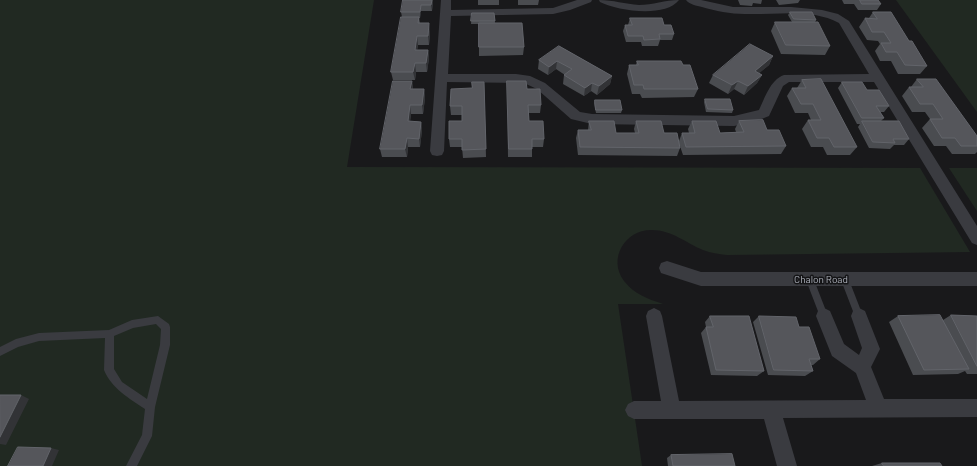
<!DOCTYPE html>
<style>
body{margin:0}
canvas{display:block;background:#19191b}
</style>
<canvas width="977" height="466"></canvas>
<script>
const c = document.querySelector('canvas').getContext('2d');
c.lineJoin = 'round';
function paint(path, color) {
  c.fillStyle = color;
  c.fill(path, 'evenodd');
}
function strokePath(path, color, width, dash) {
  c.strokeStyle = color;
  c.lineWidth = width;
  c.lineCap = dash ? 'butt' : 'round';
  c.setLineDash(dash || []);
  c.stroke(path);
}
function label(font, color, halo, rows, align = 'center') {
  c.font = font + ' Barlow,sans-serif';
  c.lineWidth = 3;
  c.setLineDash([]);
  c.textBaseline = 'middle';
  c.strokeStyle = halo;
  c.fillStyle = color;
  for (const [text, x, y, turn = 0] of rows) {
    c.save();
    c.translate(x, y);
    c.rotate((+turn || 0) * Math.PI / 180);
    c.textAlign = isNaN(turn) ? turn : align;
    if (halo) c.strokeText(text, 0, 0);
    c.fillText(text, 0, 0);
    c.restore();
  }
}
paint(new Path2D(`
 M0,0H374L347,167L920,168L970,252L727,255C719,254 711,253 703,250C686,243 672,230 652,230C626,229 607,258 624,281C634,294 648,299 663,304H618L642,466H0Z
 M896,0H977V112Z
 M949,168H977V211Z`), '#212922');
paint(new Path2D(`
 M810,276L813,277L814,280L828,316L827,319L824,320L821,319L806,280L807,277Z
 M845,276L848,277L849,280L863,316L862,319L859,320L856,319L841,280L842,277Z
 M158,316L169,324L170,327V345L155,407L152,436L137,466H126L142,435L145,409C129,398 112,389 104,370L105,338L39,341L18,347L0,356V347L16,339L39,333L109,330L132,320ZM156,324L161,329L160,345L147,399L122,382L114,369V336L133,328Z`), '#3a3b40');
paint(new Path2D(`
 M441,0H451V10L553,8L577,0H592L591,2L570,10L553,14L451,16L448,74H516L530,76L545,83L580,112L592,114L734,116L759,110C765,98 770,80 784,75L869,74L839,23C812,8 775,15 745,14C730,14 716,11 702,7C697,6 689,4 686,0H701L733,7H791L822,10L838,14L849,21L977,226V245L972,243L874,82H789L783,86L769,116L754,122L734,126L592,124L571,119L537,89L524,83L447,82L444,151L442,155L437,156L432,155L430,151Z
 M599,0C613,0 625,4 639,5C653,5 665,0 679,0C665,18 618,11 600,2Z
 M667,261L701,272H977V286H701L661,273L659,268L661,263Z
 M654,308L660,311L662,316L679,401L866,400L856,373L832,356L816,316L818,311L824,308L830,311L844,344L859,355L862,348L851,316L853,311L859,308L865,311L880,349L871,367L884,399H977V417L783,418L797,466H777L764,419H634L628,416L625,410L628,404L634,401H661L646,316L648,311Z`), '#3a3b40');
paint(new Path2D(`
 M433,0L432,11H421L420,18H419L420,23L430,32L429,45H418L417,50H428L429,58L427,72H416L415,80H393L391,72L402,17L401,12Z
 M478,0H499V5H478Z
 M518,0H539L538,5H518Z
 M738,0H762L761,4L753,3L752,6L740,5Z
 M776,0H800L798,3L779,5Z
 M842,0H878L881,4L877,10H858L854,4H844Z
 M790,12L816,20L815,22L830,46L825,55L781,54L771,31L775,22H792L788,15Z
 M873,12L909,41L927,66L920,74H898L891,61H880L875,51L880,44L878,41L867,40L859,27L865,18H869Z
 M472,13H494L495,23L524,47L523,55L479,56V24H471Z
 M630,18L664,25L674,34L672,40H660L658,46H642L641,42H626L623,31L625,25H628Z
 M559,46L612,76L610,84L597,95L591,91L584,96L563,84L564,75H565L556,69L548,75L538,69L539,60Z
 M773,56L769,65L759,73L762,75L757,83L744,95L734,89L728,94L709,83L713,75Z
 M637,61L683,65L698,89L694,97L642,98L640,94H632L627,74L629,65H636Z
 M917,79L977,136V152L975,154H952L946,146H934L922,128L930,119L925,112H912L902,96L909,87H911Z
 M802,80L857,147L850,155H827L823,147H811L802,129L808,120H811L808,113H795L787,96L792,88H797Z
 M412,81L413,89H424L425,98L423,114H411L410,121L421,122L422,130L420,147H408L407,157H382L380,149Z
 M507,81L527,89L541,105L540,113H529V121L544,139L543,147H532V157H508Z
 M484,82L486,157L463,158L462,147H450L449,139L462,121V115H451L450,106L472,88Z
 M842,82L889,106L884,112H880L884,118L881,121L909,139L904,145H894L890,149L869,148L858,127L860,124H857L838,88Z
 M705,99L733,110L732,113L706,112L704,102Z
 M595,100L622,110L621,113H596L594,103Z
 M589,121L616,133H635L634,129L636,121L664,133L679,141L682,133H689L688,129L692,121L720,133L736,132L735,129L739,121L767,130L786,146L781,154L683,155L680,146V148L677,156L578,155L576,138L578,130H588Z
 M951,315L977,316V374H967L965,371L958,374L913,375L889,322L898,316L943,320Z
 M710,316L764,371L757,376L711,375L701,333L706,327L705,322Z
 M759,316L799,327L820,359L813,365H811L813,371L805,376L768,375L753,322Z
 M671,455L735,466H668L667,458Z
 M882,463L942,466H872Z`), '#4a4c50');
paint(new Path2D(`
 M432,0H433L432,11L431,5Z
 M421,5V11L420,18V12Z
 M429,23L430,32L429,45L428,36Z
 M417,36L418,45L416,58L415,50Z
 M428,50L429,58L427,72L426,63Z
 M773,56L769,65L751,80L755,71Z
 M557,61L556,69L548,75L549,67Z
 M415,63L416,72L415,80L413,72Z
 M762,75L757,83L744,95L748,86Z
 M612,76L610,84L597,95L599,86Z
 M412,81L413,90L410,89Z
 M738,81L734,89L728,94L732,85Z
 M592,83L591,91L584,96L585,88Z
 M424,89L425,98L423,114L422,105Z
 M410,105L411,114L409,130L408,121Z
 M421,122L422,130L420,147L419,139Z
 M407,138L408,147L407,157L405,149Z
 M21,395L29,399L6,445L0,444V437Z
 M51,448L59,450L52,466H43Z`), '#323336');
const building = new Path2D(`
 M403,0H432L431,5H421L420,12H401Z
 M860,0H878L881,4H862Z
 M790,12H812L816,20L794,19Z
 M873,12H891L909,41H912L927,66L905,65L897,52H886L881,43H891L884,32H872L865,18L877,19Z
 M472,13H494L495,21H471Z
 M401,17H419L418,23H429L428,36H417L415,50H428L426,63H415L413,72H391Z
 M630,18H662L664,25H671L674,34H659L660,39L644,40L643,36H628L625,25H632Z
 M775,22H818L830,46L786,45Z
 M479,23H522L524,47H479Z
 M750,44L773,56L755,71L762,75L748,86L738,81L732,85L713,75Z
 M559,46L612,76L599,86L592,83L585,88L564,75L572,69L557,61L549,67L539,60Z
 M637,61H681L683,65H690L698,89H644L643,85H634L629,65H638Z
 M821,79L857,147H834L829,138H817L808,120H821L813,104H801L792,88H806L802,80Z
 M917,79H936L977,136V146H961L955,138H942L930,119H943L933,104H920L909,87H923Z
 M393,81H412L410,89H424L422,105H410L408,121L421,122L419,139L407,138L405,149H380Z
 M507,81H526L527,89H540L541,105H528L529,121H543L544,139H532V149H509Z
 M472,82H484L486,149L462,150V139H449V121H462V106H450L451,89L472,88Z
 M842,82H862L867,90H879L889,106H876L884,118H862Z
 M705,99H730L733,110L708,109Z
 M595,100H620L622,110H596Z
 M763,120L767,130H779L786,146L686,147L682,133H695L692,121H716L720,133L744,132L739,121Z
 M589,121H614L616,133H639L636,121H661L664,133H677L680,148L580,147L578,130H591Z
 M862,121H899L909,139H893L895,143L873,142Z
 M940,315L969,369L924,370L898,316Z
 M951,315L977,316V366Z
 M710,316H749L764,371L716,370L706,327H713Z
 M759,316L796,317L799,327H809L820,359H809L813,371L774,370Z
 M0,395H21L0,437Z
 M18,447L51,448L43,466H8Z
 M732,454L735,466H673L671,455Z
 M882,463H940L942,466H884Z`);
paint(building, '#55565b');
strokePath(building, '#62646a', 1);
label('10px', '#acb0ba', '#141416', [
 ["Chalon Road",821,280]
]);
</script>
